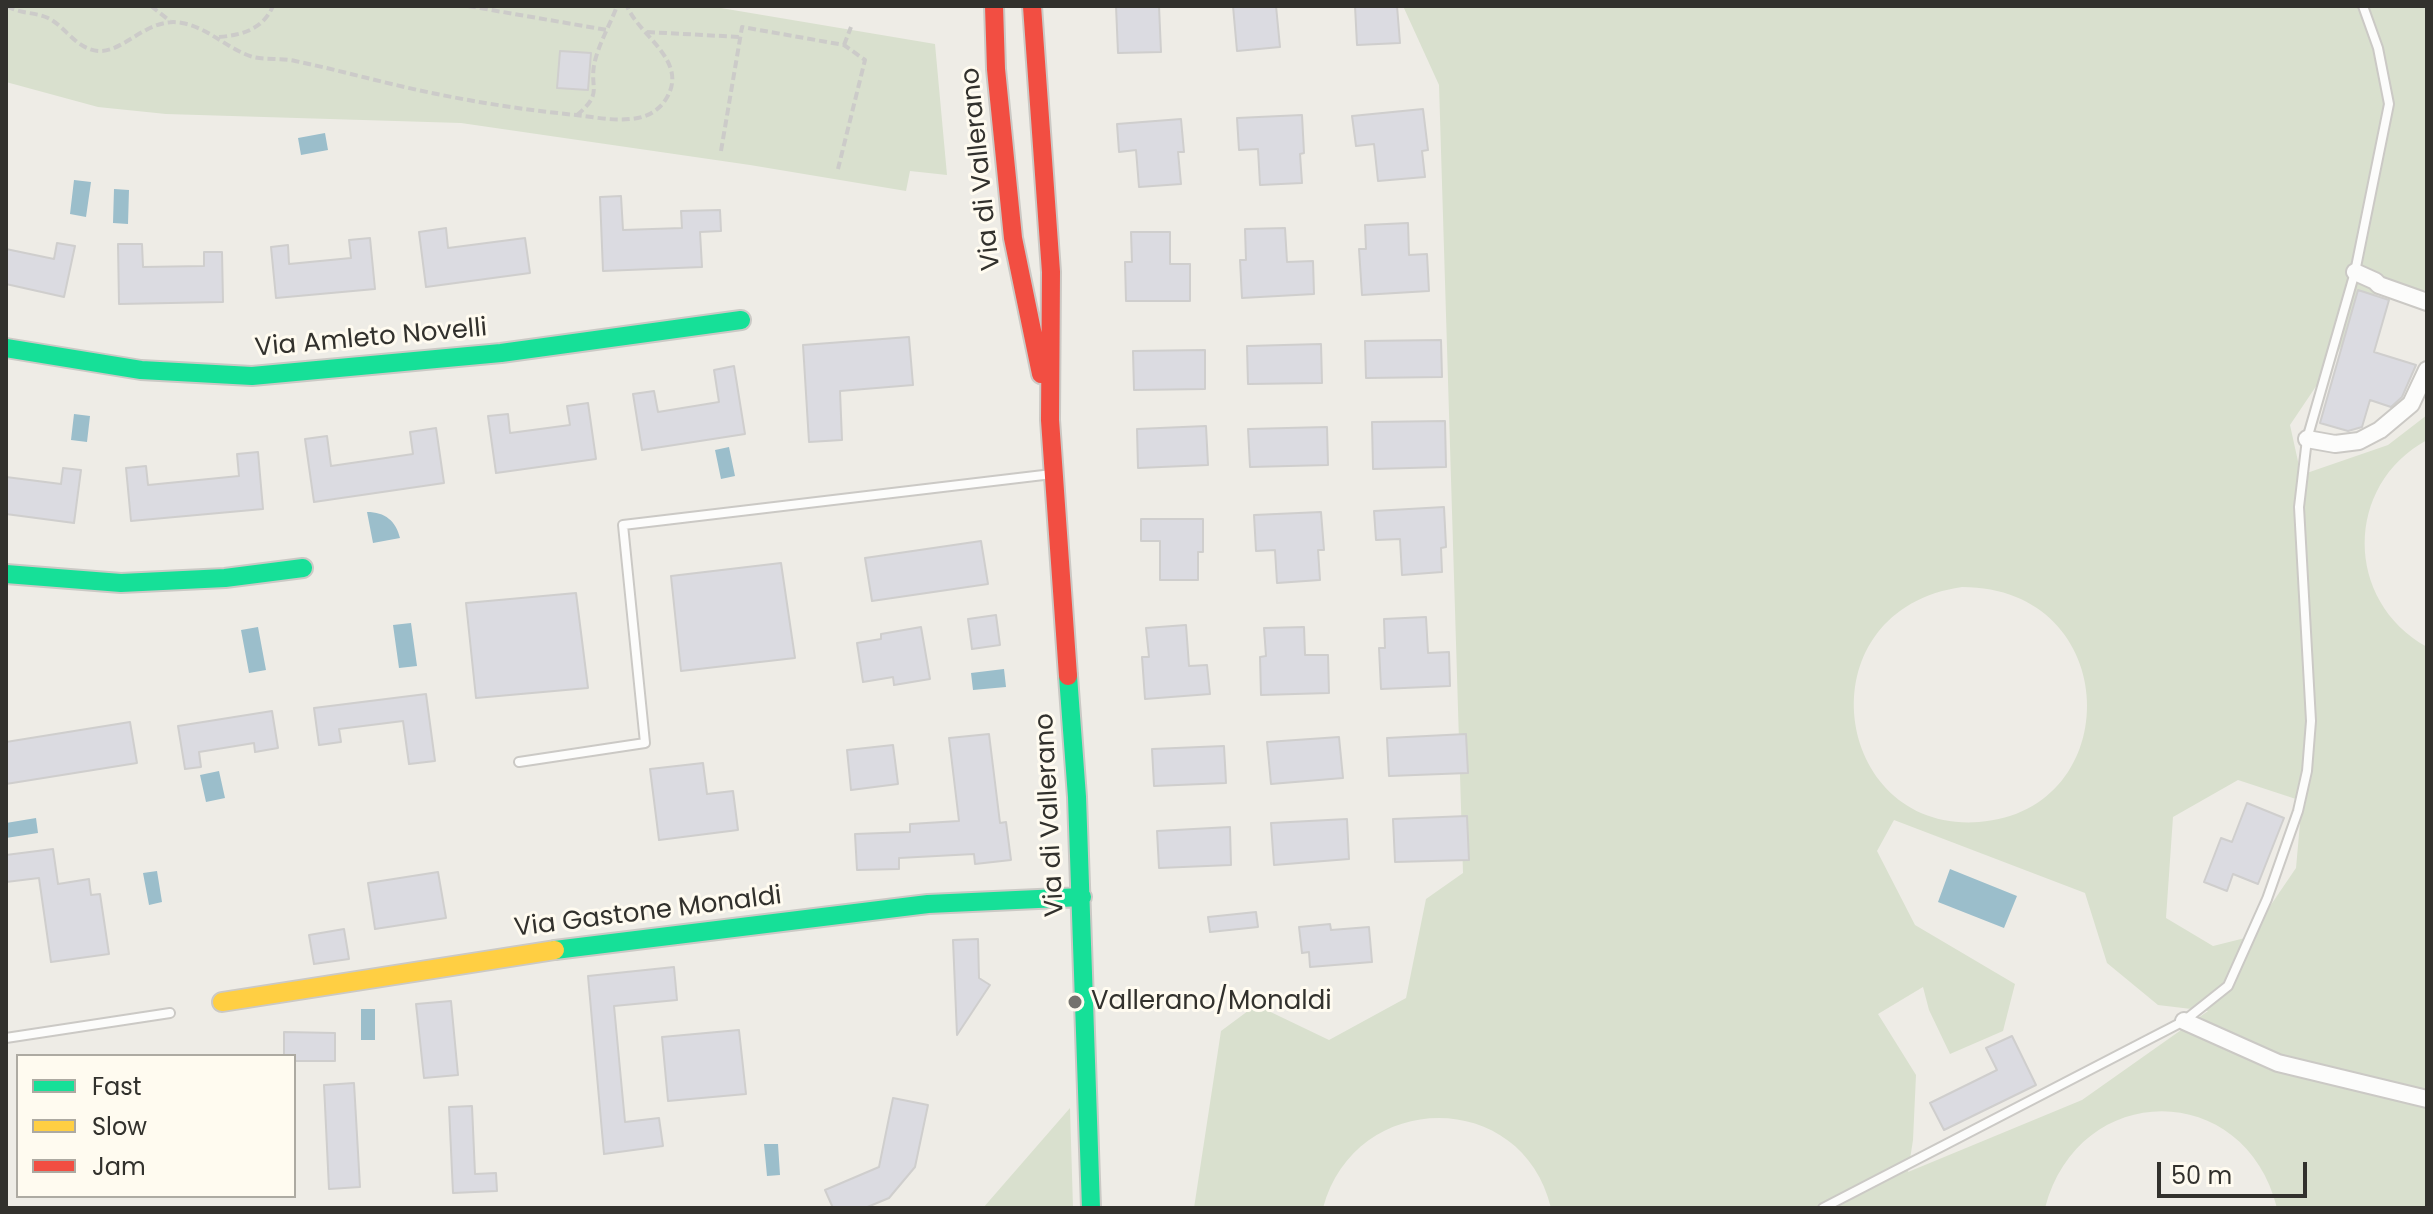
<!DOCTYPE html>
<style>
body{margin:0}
#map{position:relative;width:2433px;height:1214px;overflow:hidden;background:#eeece6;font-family:Poppins,sans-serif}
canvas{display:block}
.frame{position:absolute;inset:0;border:8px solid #32312d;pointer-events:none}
.legend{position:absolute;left:16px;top:1054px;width:280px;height:144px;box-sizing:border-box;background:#fffbf0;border:2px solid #adaaa2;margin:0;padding:10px 14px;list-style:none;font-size:24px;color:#32312d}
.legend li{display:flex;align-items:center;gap:16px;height:40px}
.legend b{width:40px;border:2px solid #adaaa2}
.scale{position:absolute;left:2157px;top:1162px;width:150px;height:36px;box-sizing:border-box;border:4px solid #32312d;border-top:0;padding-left:10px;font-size:24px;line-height:28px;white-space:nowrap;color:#32312d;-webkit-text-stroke:6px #fffbf0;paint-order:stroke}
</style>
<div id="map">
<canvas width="2433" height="1214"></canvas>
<div class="frame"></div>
<ul class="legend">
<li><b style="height:10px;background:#16e098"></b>Fast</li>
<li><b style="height:10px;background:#ffcf43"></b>Slow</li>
<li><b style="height:10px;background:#f24e42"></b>Jam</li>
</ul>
<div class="scale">50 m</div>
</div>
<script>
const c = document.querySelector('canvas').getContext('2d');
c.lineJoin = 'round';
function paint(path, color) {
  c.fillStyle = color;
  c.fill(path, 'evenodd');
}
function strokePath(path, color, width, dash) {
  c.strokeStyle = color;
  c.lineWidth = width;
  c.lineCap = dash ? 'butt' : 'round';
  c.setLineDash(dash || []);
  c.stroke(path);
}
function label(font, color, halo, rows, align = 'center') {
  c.font = font + ' Poppins,sans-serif';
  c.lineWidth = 6;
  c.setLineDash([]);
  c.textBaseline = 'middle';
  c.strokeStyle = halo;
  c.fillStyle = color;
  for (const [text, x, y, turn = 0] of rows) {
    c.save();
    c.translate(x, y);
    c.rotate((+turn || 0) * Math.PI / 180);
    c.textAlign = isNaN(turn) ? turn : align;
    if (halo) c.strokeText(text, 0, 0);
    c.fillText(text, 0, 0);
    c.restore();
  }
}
paint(new Path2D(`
 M6,6H709L935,44L947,175L910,171L906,191L750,165L461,123L166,114L98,107L6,82Z
 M1403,6H2427V290L2372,295L2329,367L2290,425L2301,475L2388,445L2427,415V440C2344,485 2344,601 2427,647V1208H2277C2245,1079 2079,1079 2045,1208H1551C1522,1087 1355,1089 1323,1208H1194L1221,1031L1256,1005L1329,1040L1406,998L1426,899L1463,873L1439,85ZM1962,587C2124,587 2128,811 1979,822C1831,833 1801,610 1962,587ZM2238,780L2302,801L2296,868L2249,937L2213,946L2166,918L2173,817ZM1894,820L2085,893L2107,963L2158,1005L2208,1011L2082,1100L1908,1172L1913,1140L1916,1075L1878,1014L1923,987L1929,1010L1950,1054L2003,1031L2015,984L1915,925L1877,851Z
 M1070,1108L1073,1208H983Z`), '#d9e0ce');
paint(new Path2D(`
 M325,133L328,150L301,155L298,138Z
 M74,180L91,182L86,217L70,214Z
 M114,189L129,190L128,224L113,223Z
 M74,414L90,416L87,442L71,440Z
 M729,447L735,476L721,479L715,450Z
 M367,512C385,512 396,521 400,538L373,543Z
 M411,623L417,666L399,668L393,625Z
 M258,627L266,670L249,673L241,630Z
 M1004,669L1006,687L973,690L971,673Z
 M219,771L225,798L206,802L200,775Z
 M36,818L38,833L6,838V823Z
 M1950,869L2017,896L2004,928L1938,902Z
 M157,871L162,902L149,905L143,873Z
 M361,1009H375V1040H361Z
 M764,1144H778L780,1175L767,1176Z`), '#9bbecb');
const building = new Path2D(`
 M1116,6H1159L1161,52L1118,53Z
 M1233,6H1276L1280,47L1237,51Z
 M1355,6H1397L1400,43L1357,45Z
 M560,51L591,53L588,90L557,88Z
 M1423,109L1428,150L1422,151L1425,177L1378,181L1374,144L1356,146L1352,116Z
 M1302,115L1304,153L1300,154L1302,183L1260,185L1258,149L1239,150L1237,118Z
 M1181,119L1184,152H1178L1181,184L1139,187L1136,150L1119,152L1117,124Z
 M621,196L623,230L682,228L681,211L720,210L721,231L700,232L702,267L603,271L600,197Z
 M1408,223L1409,255L1427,254L1429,291L1362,295L1359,249H1366L1365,225Z
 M446,228L448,248L525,238L530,273L426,287L419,232Z
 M1285,228L1287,262L1313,261L1314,294L1242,298L1240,260H1246L1245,229Z
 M1131,232H1170V264H1190V301H1126L1125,262H1132Z
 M370,238L375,289L276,298L271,247L288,245L289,264L351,258L349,240Z
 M57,243L75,246L64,297L6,284V249L54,259Z
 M118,244H142L143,267L204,266V252H222L223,302L119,304Z
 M2358,290L2389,300L2374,352L2416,365L2402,397L2391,407L2370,400L2362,427L2348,431L2320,423Z
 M909,337L913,385L840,391L842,440L809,442L803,345Z
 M1441,340L1442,377L1366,378L1365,341Z
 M1321,344L1322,383L1248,384L1247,346Z
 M1205,350V389L1134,390L1133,351Z
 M734,366L745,434L642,450L633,394L654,391L658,412L719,402L714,370Z
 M588,403L596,459L496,473L488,416L508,414L510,433L570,425L567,406Z
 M1445,421L1446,467L1373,469L1372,422Z
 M1206,426L1208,465L1138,468L1137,429Z
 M1327,427L1328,465L1250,467L1248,429Z
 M436,428L444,483L314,502L305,439L327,436L331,466L413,454L410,432Z
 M258,452L263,509L131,521L126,468L146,466L148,485L239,476L237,454Z
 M63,468L81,470L74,523L6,514V477L61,484Z
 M1444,507L1446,547L1441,548L1442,572L1402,575L1400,539L1376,540L1374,511Z
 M1321,512L1324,550H1318L1320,580L1277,583L1275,550L1256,551L1254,515Z
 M1141,519H1203V552H1198V580H1160V541H1141Z
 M981,541L988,584L872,601L865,558Z
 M781,563L795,658L681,671L671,576Z
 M576,593L588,688L476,698L466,603Z
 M996,615L1000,645L972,649L968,619Z
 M1426,617L1428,653L1449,652L1450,686L1381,689L1379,648H1385L1384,619Z
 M1186,625L1189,666L1207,665L1210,694L1145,699L1142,657H1149L1146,628Z
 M921,627L930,679L894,685L893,677L863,682L857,643L881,639V634Z
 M1304,627L1305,655H1328L1329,693L1261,695L1260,657L1266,656L1264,628Z
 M426,694L435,761L409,764L403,721L339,729L341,742L319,745L314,708Z
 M272,711L278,748L255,752L254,743L199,752L201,767L185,769L178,726Z
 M130,722L137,763L6,784V742Z
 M989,734L1000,823L1006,822L1011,860L975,864L974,854L899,858V869L857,870L855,834L910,832V824L959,821L949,738Z
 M1466,734L1468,773L1389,776L1387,738Z
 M1339,737L1343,778L1271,784L1267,742Z
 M893,745L898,784L851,790L847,750Z
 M1224,746L1226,783L1154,786L1152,749Z
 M703,763L707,794L733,791L738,830L659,840L650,769Z
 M2247,803L2284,818L2258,884L2233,874L2227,891L2204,882L2221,838L2232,842Z
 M1467,816L1469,860L1395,862L1393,819Z
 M1347,819L1349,859L1274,865L1271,823Z
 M1230,827L1231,865L1159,868L1157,831Z
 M53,849L58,884L89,879L91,895L100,894L109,954L51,962L39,878L6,882V855Z
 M438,872L446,918L375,929L368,883Z
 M1256,912L1258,927L1210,932L1208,917Z
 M1330,924L1331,930L1369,927L1372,962L1310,967L1309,952L1302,953L1299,927Z
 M344,929L349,959L314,964L309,935Z
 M978,939L979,978L990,985L957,1035L953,940Z
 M674,967L677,1000L614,1006L625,1122L659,1118L663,1146L604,1154L588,976Z
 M451,1001L458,1075L424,1078L416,1004Z
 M739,1030L746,1094L668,1101L662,1037Z
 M284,1032L335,1033V1061H294V1056H284Z
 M2012,1036L2036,1085L1944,1130L1930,1103L1997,1070L1986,1048Z
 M354,1083L360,1187L329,1189L324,1085Z
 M893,1098L928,1105L915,1167L889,1198L865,1208H833L825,1190L879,1167Z
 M472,1106L475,1174L496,1173L497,1191L453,1193L449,1107Z`);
paint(building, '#dbdbe1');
strokePath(building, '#cfcecd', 2);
const lane = new Path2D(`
 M519,762L645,743L623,525L1052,474
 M6,1038L170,1013
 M1823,1208L2184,1021L2228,986L2267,899L2298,811L2307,771L2311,721L2299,507L2307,439L2355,272L2389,104L2378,48L2363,6`);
const street = new Path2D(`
 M2355,272L2375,281L2379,285L2427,302
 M2307,439L2335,444L2359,441L2380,430L2411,404L2427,370
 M2184,1021L2278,1063L2427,1099`);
const fast = new Path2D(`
 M6,348L141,370L252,376L501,353L741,320
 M6,574L121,583L225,578L303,568
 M1068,676L1077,797L1091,1208
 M555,950L928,904L1082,897`);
const slow = new Path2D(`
 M222,1002L555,950`);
const jam = new Path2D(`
 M994,6L996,69L1013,238L1041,374
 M1032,6L1051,272L1050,420L1068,676`);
strokePath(lane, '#cbc9c5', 12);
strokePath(street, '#cbc9c5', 20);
strokePath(fast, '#cbc9c5', 22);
strokePath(slow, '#cbc9c5', 22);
strokePath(jam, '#cbc9c5', 22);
strokePath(new Path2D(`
 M7,6C20,14 35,12 48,18C65,26 76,49 98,51C124,53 148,16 182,23C209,28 227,49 253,57C266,60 282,58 295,61C329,68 362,77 396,85C455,99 515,109 576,115C593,117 613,121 630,119C645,118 658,112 666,99C690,61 639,36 627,6
 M151,6L170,21
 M468,6L607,30
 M647,32L740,37
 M219,37C243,35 263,29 273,6
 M844,45L851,27
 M577,115C603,93 590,90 594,65C598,45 610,25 617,6
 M721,151L742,27L844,45L865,60L838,169`), '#cccbc9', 4, [8, 4]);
strokePath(lane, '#fcfcfb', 8);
strokePath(street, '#fcfcfb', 16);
strokePath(fast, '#16e098', 18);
strokePath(slow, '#ffcf43', 18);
strokePath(jam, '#f24e42', 18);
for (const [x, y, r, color] of [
 [1075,1002,8,"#74726e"]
]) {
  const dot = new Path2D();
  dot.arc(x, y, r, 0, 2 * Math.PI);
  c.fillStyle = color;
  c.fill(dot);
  strokePath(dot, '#fffbf0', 3);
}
label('26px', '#32312d', '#fffbf0', [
 ["Via di Vallerano",982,169,-96],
 ["Via Amleto Novelli",371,339,-5],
 ["Via di Vallerano",1051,815,-93],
 ["Via Gastone Monaldi",648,913,-7]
]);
label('26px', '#32312d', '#fffbf0', [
 ["Vallerano/Monaldi",1091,1002]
], 'left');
</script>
